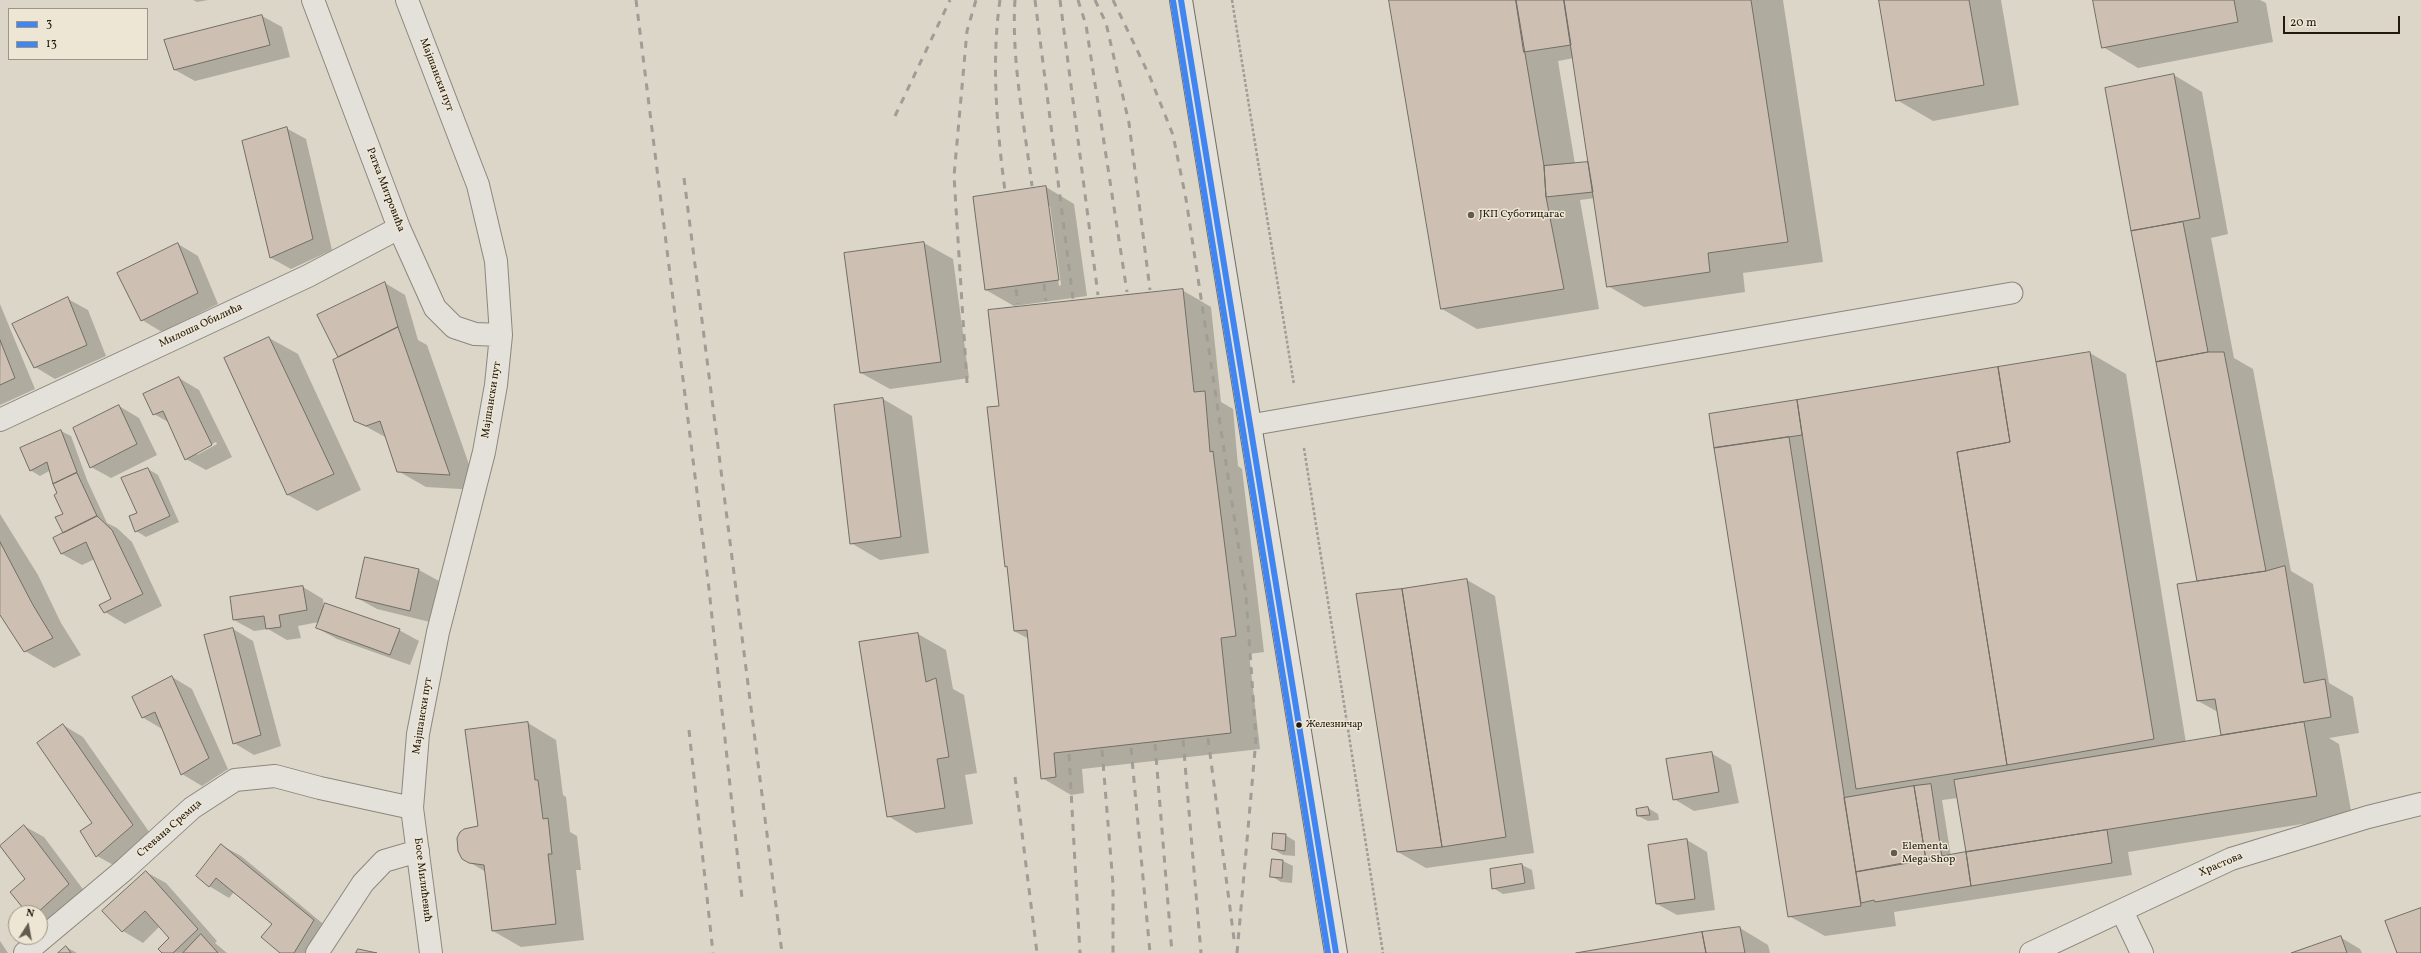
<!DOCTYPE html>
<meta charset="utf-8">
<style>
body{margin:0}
#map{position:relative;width:2421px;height:953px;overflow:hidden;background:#dbd6c7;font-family:Vollkorn,serif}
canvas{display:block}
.legend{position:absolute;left:8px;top:8px;width:140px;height:52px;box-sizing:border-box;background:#ede6d5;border:1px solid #9c9486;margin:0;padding:5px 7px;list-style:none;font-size:12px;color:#22190f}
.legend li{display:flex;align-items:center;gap:8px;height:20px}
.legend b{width:20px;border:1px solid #9c9486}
.north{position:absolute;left:8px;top:905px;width:40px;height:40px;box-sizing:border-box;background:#ede6d5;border:1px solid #9c9486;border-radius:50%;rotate:11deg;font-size:11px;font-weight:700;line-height:16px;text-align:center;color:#22190f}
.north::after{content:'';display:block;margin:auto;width:14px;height:18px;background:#635b4f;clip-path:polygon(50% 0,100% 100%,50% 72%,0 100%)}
.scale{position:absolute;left:2283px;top:16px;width:117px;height:18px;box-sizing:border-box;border:2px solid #22190f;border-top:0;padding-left:5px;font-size:12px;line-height:14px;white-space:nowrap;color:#22190f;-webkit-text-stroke:3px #ede6d5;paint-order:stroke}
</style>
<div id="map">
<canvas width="2421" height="953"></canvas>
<ul class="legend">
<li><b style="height:5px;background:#4186f0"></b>3</li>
<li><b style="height:5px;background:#4186f0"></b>13</li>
</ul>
<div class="north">N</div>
<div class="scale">20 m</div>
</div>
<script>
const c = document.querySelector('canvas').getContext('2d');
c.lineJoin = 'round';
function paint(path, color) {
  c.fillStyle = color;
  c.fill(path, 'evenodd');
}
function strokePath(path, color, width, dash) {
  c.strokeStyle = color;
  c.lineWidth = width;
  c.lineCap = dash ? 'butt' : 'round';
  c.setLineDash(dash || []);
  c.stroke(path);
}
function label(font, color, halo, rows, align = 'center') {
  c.font = font + ' Vollkorn,serif';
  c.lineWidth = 3;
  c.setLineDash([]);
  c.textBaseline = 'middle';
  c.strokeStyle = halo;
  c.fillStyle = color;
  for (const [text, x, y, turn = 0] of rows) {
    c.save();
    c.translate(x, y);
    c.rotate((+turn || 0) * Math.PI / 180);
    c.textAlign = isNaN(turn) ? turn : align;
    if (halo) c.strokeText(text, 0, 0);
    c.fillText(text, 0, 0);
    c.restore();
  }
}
paint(new Path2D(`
 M193,0H208L197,2Z
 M1390,0H1783L1823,262L1743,273L1745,292L1644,307L1608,286L1595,198L1580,200L1599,309L1477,329L1442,309ZM1574,58L1590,164L1588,163L1575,164L1558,61Z
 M1880,0H2001L2019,105L1933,121L1897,100Z
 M2094,0H2260L2266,3L2273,42L2138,68L2103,47Z
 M262,16L282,27L290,57L195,81L175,70Z
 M2174,75L2202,92L2228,234L2211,238L2234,358L2253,369L2291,571L2313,584L2329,683L2353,697L2359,733L2329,738L2339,744L2352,816L2128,852L2132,875L1894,912L1896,926L1825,936L1789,916L1710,415L2090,353L2126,374L2186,743L2225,736L2221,734L2218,712L2198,701V582L2106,89ZM1958,798L1967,852L1971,854L1951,857L1942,800Z
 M286,128L306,139L332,250L291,269L271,258L243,142Z
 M1046,187L1074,204L1087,296L1014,306L986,290ZM1048,206H1050L1061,285L1059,286Z
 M924,243L953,259L969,378L890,389L861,373L845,253Z
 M178,244L198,256L218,304L162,332L142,320Z
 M385,283L405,295L418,340L427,345L478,490L426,487L398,471L387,438L354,420L338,356Z
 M1182,290L1211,307L1221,402L1233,409L1238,466L1242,469L1264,652L1249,654L1260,749L1082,769L1084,793L1071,795L1042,778L1029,639L1014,631L1008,567L1006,566L1000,407Z
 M68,299L88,310L106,356L55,379L35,367Z
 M0,304L35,389L0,405Z
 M269,338L298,354L361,490L317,511L288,495L225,358Z
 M179,378L199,390L232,457L206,470L186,459L170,423L154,414ZM216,442L217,444L197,455V452Z
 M883,399L912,416L929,553L880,560L851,543L835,406Z
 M119,406L139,418L157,455L111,478L91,467Z
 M61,431L71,436L87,480L107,523L117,528L132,542L162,606L125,624L105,612L112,600L95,559L82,565L62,554L54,539L65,533L64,514L51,470L40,476L30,470Z
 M148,469L158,475L179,522L146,537L136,531Z
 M0,514L38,575L61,623L81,655L54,668L25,651L0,613Z
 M366,558L419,570L439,581L430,622L377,609L357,598Z
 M1467,580L1495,596L1534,853L1426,868L1398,852L1357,595Z
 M303,587L323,599L324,608L399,630L419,641L410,665L337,639L317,628L319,622L298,626L301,638L287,640L268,629L254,631L234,620Z
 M233,629L253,641L281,746L254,755L234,743Z
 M918,634L946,650L953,689L964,695L977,773L965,775L973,824L916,833L888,816Z
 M172,677L192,689L228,769L202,786L182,774L162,729L142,717Z
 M528,723L556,740L563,795L566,797L570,832L577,836L581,870H576L584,940L521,947L493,931L486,872L469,862L479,827Z
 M63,725L83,737L152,836L117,867L97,856L93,823Z
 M1711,753L1731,765L1739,803L1694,811L1674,799Z
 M1648,808L1658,814L1659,820L1648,821L1638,816Z
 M24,826L44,837L88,896L52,929L40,922V913H29Z
 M1285,835L1295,841V856L1283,855L1273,849Z
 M1687,840L1707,852L1715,910L1677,915L1657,904Z
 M221,845L241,856L333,932L321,953H281L273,924L234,892L229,898L209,886Z
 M1283,861L1293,866L1292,883L1281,882L1271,876Z
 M1522,865L1532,870L1535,889L1503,894L1493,888L1491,870Z
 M146,872L166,883L217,941L215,943L227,953H163L170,938L160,926L143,943L123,931Z
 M1740,928L1768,945L1770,953H1584Z
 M2340,937L2360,949L2362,953H2294Z
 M0,941L8,953H0Z
 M66,947L77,953H60Z`), '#0003');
const building = new Path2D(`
 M1389,0H1516L1544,166L1546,197L1564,289L1441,309Z
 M1516,0H1564L1571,45L1524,52Z
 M1564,0H1751L1788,242L1708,253L1710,272L1607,287Z
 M1879,0H1969L1984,85L1896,101Z
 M2093,0H2234L2238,22L2102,48Z
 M262,15L270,45L174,70L164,40Z
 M2174,74L2200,218L2131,231L2105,88Z
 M287,127L313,239L270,258L242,141Z
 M1588,162L1593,192L1546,197L1544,166Z
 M1046,186L1059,280L985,290L973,197Z
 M2183,222L2208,352L2156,362L2131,231Z
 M924,242L941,362L860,373L844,253Z
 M178,243L198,293L141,321L117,273Z
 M385,282L398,327L338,357L317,315Z
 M1183,289L1194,392L1205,391L1210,452L1213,451L1236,636L1221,638L1231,733L1054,753L1056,777L1041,779L1027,630L1014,631L1007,566L1005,567L987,407L999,406L988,310Z
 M68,297L87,345L34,368L12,324Z
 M398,327L450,475L397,472L380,421L366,426L354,421L333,360Z
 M269,337L334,474L287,495L224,358Z
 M0,340L15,378L0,385Z
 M2090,352L2154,739L2007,765L1957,452L2010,442L1998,367Z
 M2208,352H2224L2266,571L2197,581L2156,362Z
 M1998,367L2010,442L1957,452L2007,765L1856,789L1797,400Z
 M179,377L212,445L185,460L163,411L153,415L143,394Z
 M883,398L901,537L850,544L834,405Z
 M1797,400L1802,435L1714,448L1709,414Z
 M119,405L137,444L90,468L73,428Z
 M61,430L77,472L53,484L47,462L30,471L20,448Z
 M1789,437L1861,906L1788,917L1714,448Z
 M148,468L170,516L135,532L129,516L137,513L121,478Z
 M77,473L97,516L63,533L55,517L63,514L54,495L57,493L53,484Z
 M97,516L112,530L143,594L104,613L99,605L111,599L86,542L61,554L53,538Z
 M0,542L33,605L53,638L24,652L0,615Z
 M365,557L419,569L410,611L356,598Z
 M2285,566L2304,683L2325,679L2331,717L2221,735L2215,699L2197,701L2177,584L2266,571Z
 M1467,579L1506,837L1442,847L1402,589Z
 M303,586L307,610L279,615L281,627L266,629L264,616L233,620L230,597Z
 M1402,589L1442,847L1397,852L1356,594Z
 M325,603L400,629L390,655L316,628Z
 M233,628L261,735L233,744L204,635Z
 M918,633L926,682L936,678L949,757L937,759L945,808L887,817L859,642Z
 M172,676L209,758L181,775L155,712L142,718L132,697Z
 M528,722L535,780H538L543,819L548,818L552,854H548L556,924L492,931L484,865L469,863L462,859L458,851L457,838L460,832L464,829L478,826L465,730Z
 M2304,722L2317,796L1966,852L1954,780Z
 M63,724L133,825L96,857L80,831L92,823L37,743Z
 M1712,752L1719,792L1673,800L1666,759Z
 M1931,784L1942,858L1926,860L1914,786Z
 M1914,786L1926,860L1856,872L1844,798Z
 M1648,807L1650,815L1637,816L1636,809Z
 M24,825L69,884L37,913H27L10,892L25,879L0,846Z
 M2107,830L2112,863L1971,886L1966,852Z
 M1273,833L1286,834L1285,851L1272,849Z
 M1687,839L1695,899L1656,904L1648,845Z
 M221,844L314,920L294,953H280L261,937L272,924L216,878L209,887L196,876Z
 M1966,852L1971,886L1875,902L1874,900L1861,903L1856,872Z
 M1272,859L1283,860L1282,878L1270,877Z
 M1522,864L1525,883L1492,889L1490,869Z
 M146,871L198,929L173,953H162L158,949L169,938L145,911L122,932L102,911Z
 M2421,908V953H2397L2385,921Z
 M1740,927L1745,953H1706L1702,932Z
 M1702,932L1706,953H1576Z
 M201,934L218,953H183Z
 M2341,936L2347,953H2291L2311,946Z
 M66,946L71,953H58Z
 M358,949L377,953H356Z`);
paint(building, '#cebfb3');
strokePath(building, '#726e65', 1);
const lane = new Path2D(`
 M1250,425L2012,293`);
const street = new Path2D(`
 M313,0L399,228L435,308L454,327L475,334L501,335
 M407,0L478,185L496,261L501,335L496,385L484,452L438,632L418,734L412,808L431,953
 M0,420L308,276L399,228
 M2122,911L2142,953
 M25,953L124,870L192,808L235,780L275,776L320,788L412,808
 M317,953L363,883L384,861L418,851
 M2031,953L2231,859L2368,817L2421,804`);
const secondary = new Path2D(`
 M1181,0L1336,953`);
strokePath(lane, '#8c877e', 23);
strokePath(street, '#8c877e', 24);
strokePath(secondary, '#726e65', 24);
strokePath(new Path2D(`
 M1232,0L1294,385
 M1304,448L1383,953`), '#a09c96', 2.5, [3, 2]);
strokePath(lane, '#e4e1da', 21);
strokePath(street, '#e4e1da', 22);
strokePath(secondary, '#e4e1da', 22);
strokePath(new Path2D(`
 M636,0L709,589L742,898
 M1000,0C991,61 997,130 1005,191
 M1015,0C1011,59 1025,128 1032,186
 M1035,0L1073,299
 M1060,0L1098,295
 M1078,0L1086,25L1127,292
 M1095,0L1106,23L1129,123L1150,290
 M1113,0L1150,77L1173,135L1186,199L1246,595L1256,739L1237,953
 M895,116L950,0
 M684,178L782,953
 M1044,284L1046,301
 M1016,289L1018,304
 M967,383L954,176L967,31L976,0
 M689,730L713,953
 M1208,738L1234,939
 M1183,740L1201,953
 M1155,744L1172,953
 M1131,748L1150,953
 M1102,750L1113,884V953
 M1069,754L1080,953
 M1015,777L1037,953`), '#a09c96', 3, [7, 7]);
strokePath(new Path2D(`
 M1181,0L1336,953`), '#4186f0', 6);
strokePath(new Path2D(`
 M1173,1L1328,953`), '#4186f0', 6);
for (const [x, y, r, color] of [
 [1471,215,4,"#635b4f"],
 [1299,725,3.5,"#22190f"],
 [1894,853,4,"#635b4f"]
]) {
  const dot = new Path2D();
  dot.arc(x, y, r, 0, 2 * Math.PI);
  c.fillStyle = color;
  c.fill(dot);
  strokePath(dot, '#ede6d5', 1.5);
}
label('10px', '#22190f', '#ede6d5', [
 ["Железничар",1306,725]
], 'left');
label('11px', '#22190f', '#ede6d5', [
 ["Мајшански пут",436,75,69],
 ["Ратка Митровића",385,190,69],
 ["Милоша Обилића",201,326,-25],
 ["Мајшански пут",492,400,-81],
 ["Мајшански пут",423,716,-81],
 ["Стевана Сремца",170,829,-41],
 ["Храстова",2221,865,-23],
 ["Босе Милићевић",422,880,83]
]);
label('11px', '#22190f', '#ede6d5', [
 ["ЈКП Суботицагас",1479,215],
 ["Elementa",1902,847],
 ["Mega Shop",1902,860]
], 'left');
</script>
